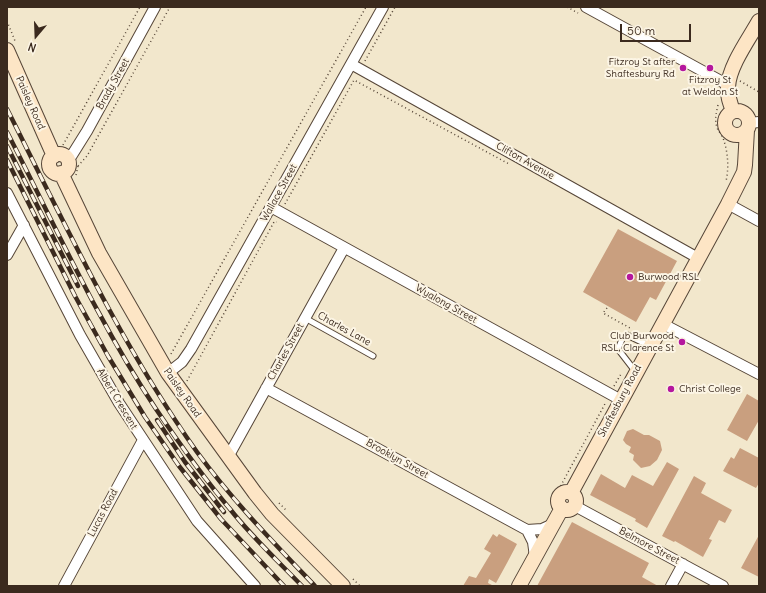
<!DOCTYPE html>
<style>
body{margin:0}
#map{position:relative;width:766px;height:593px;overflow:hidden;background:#f2e7cc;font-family:Delius,sans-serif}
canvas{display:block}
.frame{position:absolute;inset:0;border:8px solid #3b2a1e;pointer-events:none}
.north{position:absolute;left:16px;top:16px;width:40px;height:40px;-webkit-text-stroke:3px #fcf5e5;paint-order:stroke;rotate:199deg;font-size:11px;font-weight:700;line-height:16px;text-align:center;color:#3b2a1e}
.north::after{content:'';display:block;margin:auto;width:14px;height:18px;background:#3b2a1e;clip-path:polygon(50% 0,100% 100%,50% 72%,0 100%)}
.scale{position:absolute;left:620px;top:24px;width:71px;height:18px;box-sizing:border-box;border:2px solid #3b2a1e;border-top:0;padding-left:5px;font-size:12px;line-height:14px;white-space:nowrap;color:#3b2a1e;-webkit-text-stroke:3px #fcf5e5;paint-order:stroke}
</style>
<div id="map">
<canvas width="766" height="593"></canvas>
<div class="frame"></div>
<div class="north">N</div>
<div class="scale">50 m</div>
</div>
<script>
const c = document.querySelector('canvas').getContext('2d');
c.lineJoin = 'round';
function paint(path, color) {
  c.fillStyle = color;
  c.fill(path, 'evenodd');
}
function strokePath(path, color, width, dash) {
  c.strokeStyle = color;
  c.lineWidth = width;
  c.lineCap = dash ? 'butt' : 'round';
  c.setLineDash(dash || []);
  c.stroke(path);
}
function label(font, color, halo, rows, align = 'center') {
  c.font = font + ' Delius,sans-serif';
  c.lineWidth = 4;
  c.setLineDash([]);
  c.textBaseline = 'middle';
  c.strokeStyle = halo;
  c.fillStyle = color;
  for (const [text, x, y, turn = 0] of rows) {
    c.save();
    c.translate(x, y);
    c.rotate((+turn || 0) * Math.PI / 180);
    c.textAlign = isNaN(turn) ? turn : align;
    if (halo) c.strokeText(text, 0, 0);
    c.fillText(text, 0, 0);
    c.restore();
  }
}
paint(new Path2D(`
 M618,229L677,261L656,300L650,297L636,322L583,292Z
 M747,394L759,401V420L747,441L727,430Z
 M633,429L644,435H649L660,441L662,450L657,460L650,466L641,468L633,460L634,455L629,452L631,447L626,444L623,440L627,431Z
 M740,448L759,458V483L756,488L723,471L731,457L734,459Z
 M667,462L679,469L647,528L635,521L636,519L590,495L601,474L625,488L632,475L653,486Z
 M694,476L706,483L701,493L732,510L725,523L719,520L709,539L712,540L703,557L675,541L674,542L662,536Z
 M572,522L649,563L642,577L658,586H537Z
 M493,534L497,537L499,534L517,544L507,563L496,583L489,579L488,583L494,586H463L469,576L476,578L491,553L484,549Z
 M759,535V577L741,568Z`), '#c99f7f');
const lane = new Path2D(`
 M305,318L373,356
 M635,371L618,349L623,337L627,335L650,346`);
const street = new Path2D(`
 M586,7L728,85
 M351,64L698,258
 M749,123L759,122
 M67,159L72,155L87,131L155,7
 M7,193L80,335L119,403L197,521L255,586
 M728,204L759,221
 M271,207L621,400
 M7,255L24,225
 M663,324L759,374
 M168,373L182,362L191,349L383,7
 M266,388L527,530L542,529L553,524
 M228,457L344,248
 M575,506L723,586
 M527,530L533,542L535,557
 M64,586L143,440
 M671,586L683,564`);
const secondary = new Path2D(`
 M7,50L54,156
 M733,111C730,103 727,95 728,87C729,66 749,39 759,21
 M725 123a12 12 0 1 1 24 0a12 12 0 1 1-24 0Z
 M49 164a10 10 0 1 1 20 0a10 10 0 1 1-20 0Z
 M61,173L99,253L168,373L255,493L272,514L343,586
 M558 501a9 9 0 1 1 18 0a9 9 0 1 1-18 0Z
 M571,493L728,204L744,172L745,165L747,130
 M519,586L562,508`);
strokePath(lane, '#564638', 7);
strokePath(street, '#564638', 12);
strokePath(secondary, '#564638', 16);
strokePath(new Path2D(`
 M567,7L578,13
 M7,21L15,41
 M365,61L395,7
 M740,81L759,92
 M718,105C716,114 714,121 718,130C720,133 723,137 724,141C728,153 729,169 726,181
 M63,145L140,7
 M78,166L87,156L170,7
 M76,175L78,166L77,164
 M285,204L354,80L509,164
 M607,308L603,313L630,328
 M171,354L366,7
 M187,381L274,222H277
 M614,386L621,374
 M553,500L606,402
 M279,503L286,510
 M353,579L360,586`), '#564638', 1.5, [1, 3]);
strokePath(lane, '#fff', 5);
strokePath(street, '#fff', 10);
strokePath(secondary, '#fde5c5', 14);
const rail = new Path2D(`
 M7,109C66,226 121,345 197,452C232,500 274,543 315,586
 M7,132C55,225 98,322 156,409C179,443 203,477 230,509C251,536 278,561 302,586
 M7,146L78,286
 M7,160L75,296L108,356L145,417L179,466L221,519L284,586
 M157,420L185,462L224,512`);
strokePath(rail, '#3b2a1e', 4.5);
strokePath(rail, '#fcf5e5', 3, [9]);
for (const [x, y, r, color] of [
 [683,68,4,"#b5179e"],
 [710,68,4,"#b5179e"],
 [630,277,4,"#b5179e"],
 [682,342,4,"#b5179e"],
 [671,389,4,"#b5179e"]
]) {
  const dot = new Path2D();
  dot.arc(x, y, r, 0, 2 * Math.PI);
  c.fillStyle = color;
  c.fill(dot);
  strokePath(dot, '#fcf5e5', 1.5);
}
label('10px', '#3b2a1e', '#fcf5e5', [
 ["Fitzroy St after",675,62],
 ["Shaftesbury Rd",675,74],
 ["Fitzroy St",710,80,"center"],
 ["at Weldon St",710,92,"center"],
 ["Burwood RSL",638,277,"left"],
 ["Club Burwood",674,336],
 ["RSL, Clarence St",674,348],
 ["Christ College",679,389,"left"]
], 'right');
label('10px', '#3b2a1e', '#fcf5e5', [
 ["Brady Street",113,84,-61],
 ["Paisley Road",30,103,66],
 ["Clifton Avenue",525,161,29],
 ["Wallace Street",279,193,-61],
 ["Wyalong Street",446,304,29],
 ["Charles Lane",344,329,29],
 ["Charles Street",286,352,-61],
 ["Paisley Road",182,393,55],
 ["Albert Crescent",117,399,59],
 ["Shaftesbury Road",620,401,-62],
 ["Brooklyn Street",397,459,29],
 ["Lucas Road",103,513,-62],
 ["Belmore Street",649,546,28]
]);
</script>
